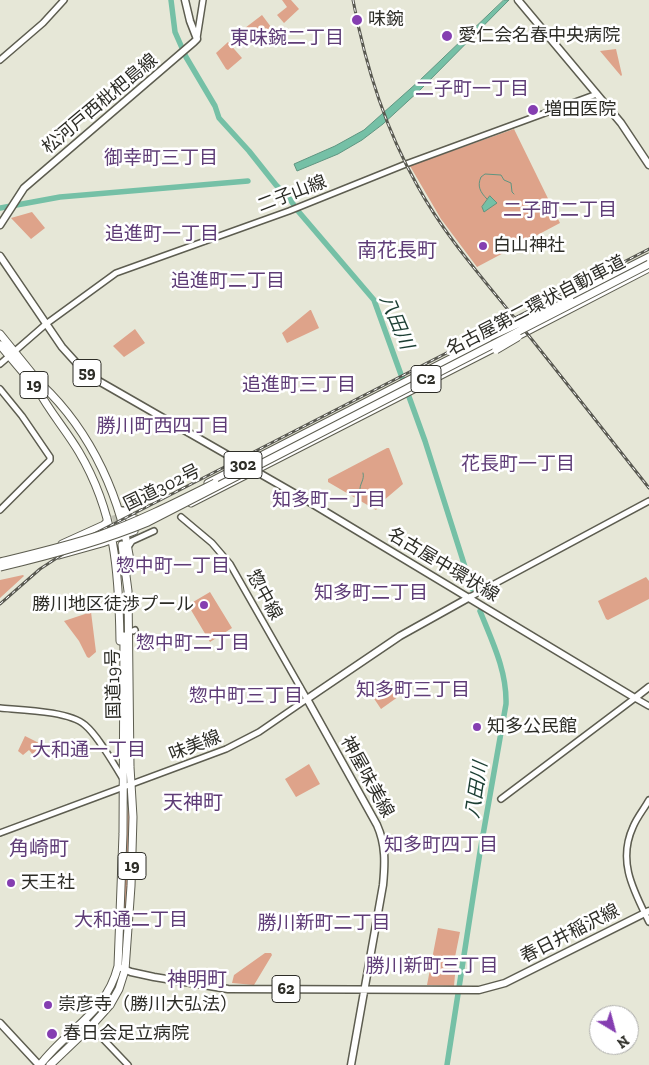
<!DOCTYPE html>
<meta charset="utf-8">
<style>
body{margin:0}
#map{position:relative;width:649px;height:1065px;overflow:hidden;background:#e6e7d7;font-family:"Zilla Slab",serif}
canvas{display:block}
.north{position:absolute;left:589px;top:1005px;width:50px;height:50px;box-sizing:border-box;background:#fff;border:1px solid #ababa9;border-radius:50%;rotate:143deg;font-size:14px;font-weight:700;line-height:20px;text-align:center;color:#2d2d27}
.north::after{content:'';display:block;margin:auto;width:18px;height:22px;background:#853eb1;clip-path:polygon(50% 0,100% 100%,50% 72%,0 100%)}
</style>
<div id="map">
<canvas width="649" height="1065"></canvas>
<div class="north">N</div>
</div>
<script>
const c = document.querySelector('canvas').getContext('2d');
c.lineJoin = 'round';
function paint(path, color) {
  c.fillStyle = color;
  c.fill(path, 'evenodd');
}
function strokePath(path, color, width, dash) {
  c.strokeStyle = color;
  c.lineWidth = width;
  c.lineCap = dash ? 'butt' : 'round';
  c.setLineDash(dash || []);
  c.stroke(path);
}
function label(font, color, halo, rows, align = 'center') {
  c.font = font + ' "Zilla Slab","Noto Sans JP",serif';
  c.lineWidth = 5;
  c.setLineDash([]);
  c.textBaseline = 'middle';
  c.strokeStyle = halo;
  c.fillStyle = color;
  for (const [text, x, y, turn = 0] of rows) {
    c.save();
    c.translate(x, y);
    c.rotate((+turn || 0) * Math.PI / 180);
    c.textAlign = isNaN(turn) ? turn : align;
    if (halo) c.strokeText(text, 0, 0);
    c.fillText(text, 0, 0);
    c.restore();
  }
}
paint(new Path2D(`
 M282,0H291L299,9L284,23L277,15L287,7Z
 M262,15L274,31L258,44L245,28Z
 M228,42L242,58L228,70L226,69L216,53Z
 M616,49L622,75L621,76L600,51Z
 M514,129L560,223L477,267L441,219L410,166Z
 M32,212L45,228L31,239L11,218Z
 M310,310H311L319,328L287,343L282,333Z
 M135,329L145,343L124,357L113,346Z
 M387,448H389L403,484L383,501L376,510L328,482V479Z
 M23,575L24,576L0,598V580Z
 M646,577L649,581V599L608,620L606,619L598,601Z
 M210,592L232,628L210,642L188,605Z
 M91,612L96,652L89,658L87,657L79,641L64,621Z
 M387,679L393,686L402,692V694L381,709L369,691Z
 M25,736L41,744L34,756L29,750L23,755L18,751Z
 M309,764L320,784L296,797L285,779Z
 M130,798L128,894L122,961L124,879H126L128,799Z
 M438,928L460,932L455,957L456,964L454,986L427,985Z
 M265,953H271L272,955L254,985L232,983L234,975Z`), '#dea38a');
const water = new Path2D(`
 M504,0H509L420,90L383,124L362,140L338,154L297,171L294,164L335,146L364,130L419,81Z
 M490,196L497,203L484,212L482,207Z`);
paint(water, '#75c0a6');
strokePath(water, '#5f9480', 1);
strokePath(new Path2D(`
 M487,199C480,192 477,186 481,177L485,174L501,175L504,180L511,183L512,192L514,194
 M360,491C359,484 365,480 363,473`), '#5f9480', 1);
strokePath(new Path2D(`
 M171,0L175,32L186,57L215,106L219,118L249,151L276,185L289,198L298,211L374,300L425,441L472,589
 M0,208L60,197L248,181
 M447,1065L480,852L506,704C507,671 492,641 480,611`), '#75c0a6', 5.5);
strokePath(new Path2D(`
 M115,515L122,545`), '#c1c2b4', 7, [7, 3.5]);
const minor = new Path2D(`
 M197,38L203,0
 M0,60L43,23L64,0
 M0,364L46,324L116,273L289,211L406,164L597,94
 M0,389L22,416L50,457V460L0,510
 M120,510H126L156,494
 M128,547L132,541L154,531
 M470,597L649,501
 M133,631L135,630
 M0,708C22,710 69,711 85,725C99,737 113,763 123,779
 M501,799L635,698L649,706
 M649,800C644,809 637,817 633,827C617,862 634,891 649,922
 M0,833L226,749L259,732L307,699L230,564L212,543L181,517
 M85,1020L128,1065`);
const major = new Path2D(`
 M518,0L621,123L649,165
 M0,225L24,188L194,42L197,39L190,21L185,0
 M0,256L62,347L81,368L97,380L306,500L635,698L649,687
 M121,968L131,972L154,977L228,989L479,990L505,983L649,911
 M0,1023L39,1065
 M351,1065L383,885C385,864 386,845 377,825L307,699L400,636L470,597`);
const highway = new Path2D(`
 M564,300L649,257
 M0,334L43,387
 M514,338L649,268
 M0,345L38,390
 M41,384C92,432 123,501 131,569
 M37,388C49,411 66,430 79,452C115,513 119,572 120,641
 M208,483L495,336
 M191,503L500,345
 M119,510L126,516L136,519
 M62,544L104,525L107,522V518
 M59,555L102,543L134,531
 M40,1065C67,1029 106,1014 118,966L123,834L124,636
 M50,1065L93,1024L110,1005L119,989L125,970L131,886L133,817L130,767L128,591L122,545`);
strokePath(minor, '#5d5d50', 8);
strokePath(major, '#5d5d50', 9);
strokePath(highway, '#5d5d50', 9);
strokePath(minor, '#fff', 5);
strokePath(major, '#fff', 6);
strokePath(highway, '#fff', 7);
const rail = new Path2D(`
 M353,0C365,64 385,128 417,185C443,233 479,274 513,316C559,373 604,431 649,488
 M0,604L40,569L92,535L649,249`);
strokePath(rail, '#595951', 3);
strokePath(rail, '#fff', 1, [4]);
const highwayBridge = new Path2D(`
 M540,315L570,300
 M489,337L543,312
 M496,350L518,337
 M0,562C33,554 67,546 100,535C140,521 177,502 215,483
 M0,567C51,555 100,542 148,522L649,264`);
strokePath(highwayBridge, '#5d5d50', 9, []);
strokePath(highwayBridge, '#fff', 7);
for (const [x, y, r, color] of [
 [357,20,6,"#853eb1"],
 [447,36,6,"#853eb1"],
 [533,110,6,"#853eb1"],
 [483,246,5,"#853eb1"],
 [204,605,5,"#853eb1"],
 [477,727,5,"#853eb1"],
 [11,883,5,"#853eb1"],
 [48,1005,5,"#853eb1"],
 [52,1034,6,"#853eb1"]
]) {
  const dot = new Path2D();
  dot.arc(x, y, r, 0, 2 * Math.PI);
  c.fillStyle = color;
  c.fill(dot);
  strokePath(dot, '#fff', 2);
}
for (const [x, y, w] of [
 [87,373,28],
 [426,379,30],
 [34,385,28],
 [243,465,38],
 [132,866,28],
 [286,989,28]
]) {
  const box = new Path2D();
  box.roundRect(x - w / 2, y - 13.5, w, 27, 4);
  c.fillStyle = '#fff';
  c.fill(box);
  strokePath(box, '#2d2d27', 1);
}
label('bold 16px', '#2d2d27', null, [
 ["59",87,373],
 ["C2",426,379],
 ["19",34,385],
 ["302",243,465],
 ["19",132,866],
 ["62",286,989]
]);
label('18px', '#2d2d27', '#fff', [
 ["味鋺",368,20],
 ["愛仁会名春中央病院",458,36],
 ["増田医院",544,110],
 ["白山神社",493,246],
 ["勝川地区徒渉プール",194,605,"right"],
 ["知多公民館",487,727],
 ["天王社",21,883],
 ["崇彦寺（勝川大弘法）",58,1005],
 ["春日会足立病院",63,1034]
], 'left');
label('18px', '#2d2d27', '#fff', [
 ["松河戸西枇杷島線",100,104,-40],
 ["二子山線",292,194,-21],
 ["名古屋第二環状自動車道",536,306,-27],
 ["国道302号",162,488,-26],
 ["名古屋中環状線",443,565,31],
 ["惣中線",264,595,61],
 ["国道19号",114,684,-91],
 ["味美線",195,746,-21],
 ["神屋味美線",367,777,61],
 ["春日井稲沢線",570,934,-27]
]);
label('19px', '#5f3d77', '#fff', [
 ["東味鋺二丁目",287,39],
 ["二子町一丁目",472,90],
 ["御幸町三丁目",161,159],
 ["二子町二丁目",560,211],
 ["追進町一丁目",162,235],
 ["追進町二丁目",228,282],
 ["追進町三丁目",299,386],
 ["勝川町西四丁目",163,427],
 ["花長町一丁目",518,465],
 ["知多町一丁目",329,501],
 ["惣中町一丁目",173,567],
 ["知多町二丁目",371,594],
 ["惣中町二丁目",193,644],
 ["知多町三丁目",413,691],
 ["惣中町三丁目",246,697],
 ["大和通一丁目",89,751],
 ["知多町四丁目",441,846],
 ["大和通二丁目",131,921],
 ["勝川新町二丁目",324,924],
 ["勝川新町三丁目",432,967]
]);
label('italic 19px', '#1b3e33', '#fff', [
 ["八田川",396,322,67],
 ["八田川",477,790,-81]
]);
label('20px', '#5f3d77', '#fff', [
 ["南花長町",397,251],
 ["天神町",193,803],
 ["角崎町",39,849],
 ["神明町",197,980]
]);
</script>
